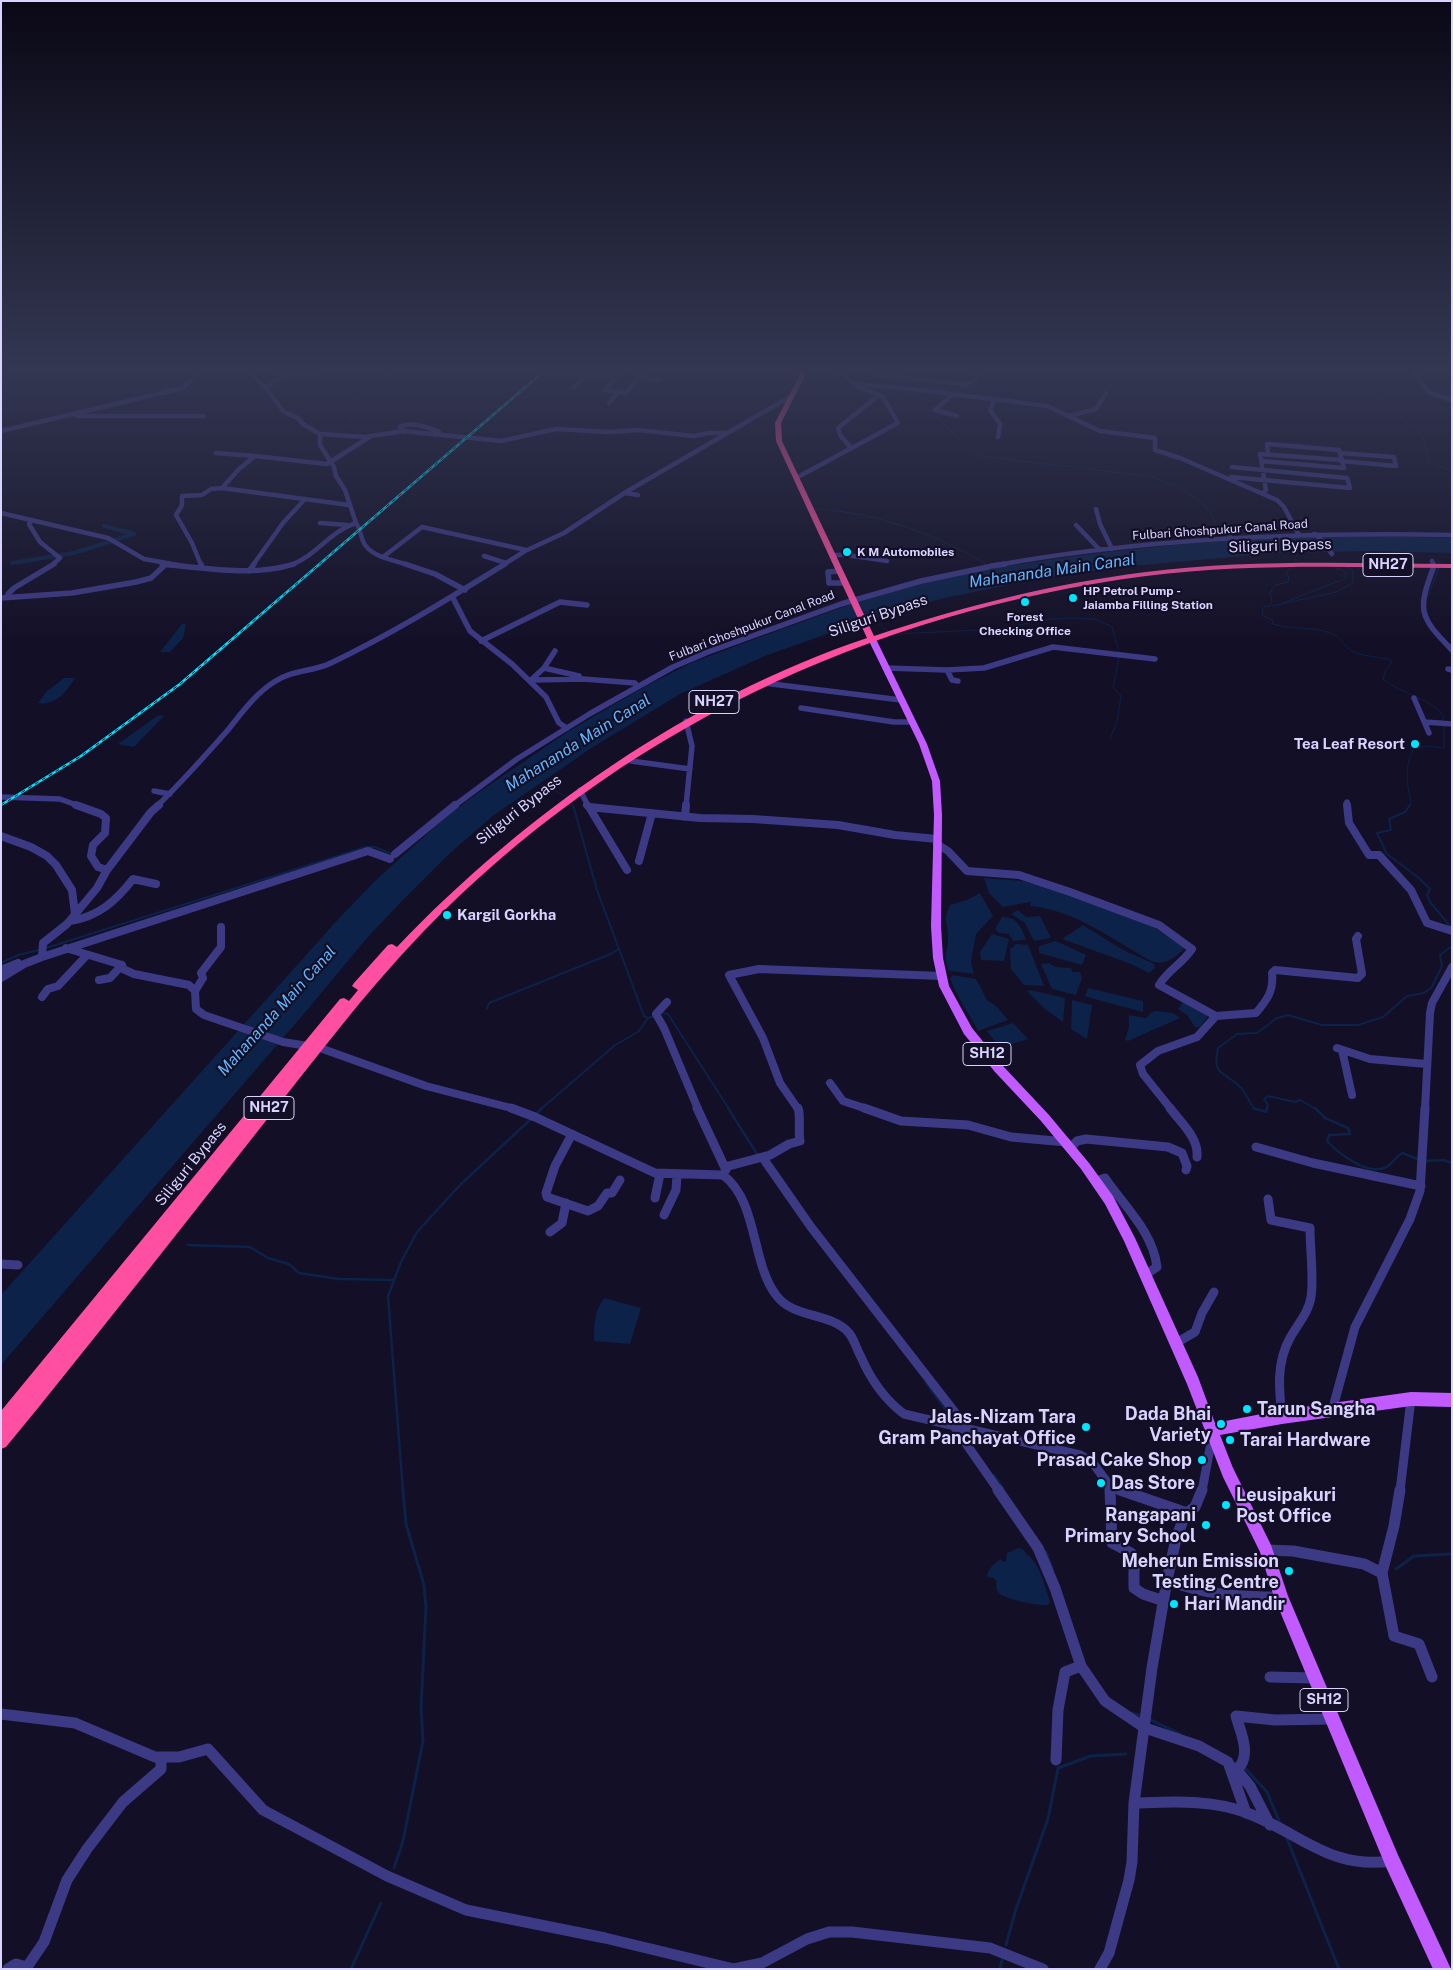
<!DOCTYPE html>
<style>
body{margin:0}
#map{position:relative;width:1453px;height:1970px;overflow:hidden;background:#130f26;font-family:"Public Sans",sans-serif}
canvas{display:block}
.frame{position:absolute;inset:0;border:2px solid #d9d4ff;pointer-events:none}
</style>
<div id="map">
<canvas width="1453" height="1970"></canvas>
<div class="frame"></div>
</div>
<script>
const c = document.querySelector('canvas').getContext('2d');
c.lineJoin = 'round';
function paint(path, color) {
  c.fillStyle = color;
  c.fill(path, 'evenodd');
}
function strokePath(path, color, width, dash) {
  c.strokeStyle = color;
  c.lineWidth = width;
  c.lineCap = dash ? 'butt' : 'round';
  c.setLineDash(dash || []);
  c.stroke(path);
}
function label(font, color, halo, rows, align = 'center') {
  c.font = font + ' "Public Sans",sans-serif';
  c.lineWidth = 4.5;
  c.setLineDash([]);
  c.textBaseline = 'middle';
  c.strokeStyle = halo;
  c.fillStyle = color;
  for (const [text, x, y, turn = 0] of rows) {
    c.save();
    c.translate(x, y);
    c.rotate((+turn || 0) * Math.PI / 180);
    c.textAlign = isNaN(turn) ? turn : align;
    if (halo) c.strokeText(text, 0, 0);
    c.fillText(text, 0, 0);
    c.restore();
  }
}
paint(new Path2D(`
 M1372,536L1452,538V553L1370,551L1277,553L1120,567L1036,579L940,599L849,626L765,656L680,694L593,747L494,815L450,853L404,899L367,938L308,1009L1,1365V1295L342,915L377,879L448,815L479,792L569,731L644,687L691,663L733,647L846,606L923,583L1001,567L1082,555L1183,544L1269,538Z
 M182,624H186L183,638L170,652H160Z
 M64,678H75C67,691 56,706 38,703L46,692Z
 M161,715L164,716L134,747L118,744L157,716Z
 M984,878L1023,881L1035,884L1038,882L1152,926L1181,944L1184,949C1174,958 1166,966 1151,961C1113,940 1075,910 1030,906L1031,902L1003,907L989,893Z
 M980,893L993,916L976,934L971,961L974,974L949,971C942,953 949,952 948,936C948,920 942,922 950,905L967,900Z
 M1018,910L1026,917L1040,916L1051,938L1034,941L1025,923L1011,914Z
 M1002,917C1017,916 1022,928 1026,940L1013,941L1009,934L999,933L995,929Z
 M1083,925L1123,950L1150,962L1154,964L1155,968L1149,973L1131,964L1062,939Z
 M992,934L1009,939L1004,961L981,960L980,952Z
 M1056,941L1086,955L1082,965L1039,953V946Z
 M1015,944L1028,945L1044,986L1024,985L1011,969L1010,948L1014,947Z
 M1049,963L1056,967L1071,968L1073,972H1080L1082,978L1076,995L1052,989L1041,964Z
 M953,975L976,979L987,1000L996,1006L1008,1020L978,1031C970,1015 955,994 950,978Z
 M1088,988L1143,1001V1012L1087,997L1085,996Z
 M1031,990L1065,998L1063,1022L1045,1009L1027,991Z
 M1072,1000L1092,1005L1087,1039L1071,1029Z
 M1183,1002L1208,1016L1200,1027H1195L1187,1015L1178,1009Z
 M1156,1011L1173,1013L1180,1018L1128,1041L1125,1040L1129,1027V1015L1146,1018L1152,1012Z
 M1013,1023L1028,1039L1000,1048L987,1031Z
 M604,1298L641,1308L630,1344L594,1341C594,1324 594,1312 604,1298Z
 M1019,1548L1024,1550C1026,1555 1029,1555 1032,1559C1041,1570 1046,1588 1050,1602L1047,1605C1038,1606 1003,1599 998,1592C995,1588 997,1585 996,1581L994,1578L987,1577C987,1570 995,1562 1001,1559L1003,1562L1006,1561L1007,1553Z`), '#0c2248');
strokePath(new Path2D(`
 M858,375L855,378L859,383
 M273,376L276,372
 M867,388L896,398L913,407L930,410L954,434L980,456L1148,476C1175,484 1213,500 1218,532
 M1377,395L1423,437L1429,462L1452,471
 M362,435L353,429L346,411L375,381L395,372
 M356,451L361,445L360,443
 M817,509C878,513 935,534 988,565
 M1292,567L1286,573L1289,577L1288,582L1275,585L1270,593L1272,601L1270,606L1264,607L1262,610L1263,616L1273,620V624C1292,630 1311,626 1330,633C1343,637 1343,647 1354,652C1364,656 1377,657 1388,659L1392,662L1386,670L1383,679C1402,695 1428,696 1444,716L1442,721
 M1427,598L1440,565L1437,559
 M1283,603L1346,578V573L1340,569L1337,570L1333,562
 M1272,606L1336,592L1353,583V571L1350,568L1341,566
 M879,624L889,632
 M896,634L998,629L1049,619L1072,618L1095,619L1112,627L1119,652
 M1441,635L1452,646
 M1110,739L1117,722L1121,696L1113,688L1119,657
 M554,790L568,798L574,806
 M1409,806L1411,803C1407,783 1404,769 1413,749L1427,746L1444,748V725`), '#0c2248', 1);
strokePath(new Path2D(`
 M573,805L597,890L644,1016L648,1018L655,1016
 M1410,805L1405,812L1389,819L1391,830L1377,833L1387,854L1419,878L1430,889L1427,895L1430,902L1451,927
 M46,948L366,847H375L392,854
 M1,963L18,955L39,950
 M487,1009L489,1003L613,953L618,949
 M662,1013L668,1014L729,1109
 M541,1109L614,1046L639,1031L648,1018
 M1255,1109C1250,1104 1247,1096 1242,1089C1227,1071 1211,1078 1218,1048L1237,1034L1257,1033L1277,1018L1288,1015L1322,1025H1358L1383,1017L1407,996L1424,993L1432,987L1442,966L1440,955L1452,946
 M1267,1109L1268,1105L1264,1099L1268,1096L1295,1102L1300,1100L1316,1109`), '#0c2248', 2);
strokePath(new Path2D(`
 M728,1108L757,1154
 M1253,1108L1266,1112L1267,1108
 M1315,1108L1325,1118L1348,1128L1350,1134L1329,1135L1327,1141C1339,1154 1370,1178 1388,1166C1393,1162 1396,1157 1402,1153L1418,1159
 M536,1114L542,1108
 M1425,1161L1444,1160L1452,1163
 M188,1245L250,1247L268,1258L289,1264L299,1273L339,1279L394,1280
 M926,1383L954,1421
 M994,1475L1003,1488
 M403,1491L388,1296L401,1262L417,1232L461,1184L531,1119`), '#0c2248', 2.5);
strokePath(new Path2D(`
 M1046,1552L1052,1568
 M1396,1569L1414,1556L1452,1554
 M1132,1713L1142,1716
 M1151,1720L1180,1734
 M1244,1767L1267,1792L1280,1823
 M1286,1836L1339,1969
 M394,1868L403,1841L423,1741L421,1708L426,1607L424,1585L406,1524L403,1490
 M1006,1945L1016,1909L1048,1819L1058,1768L1091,1756L1126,1754
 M351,1969L381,1903
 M1000,1969L1002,1960`), '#0c2248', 3);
strokePath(new Path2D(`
 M12,563L74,553L134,534L104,526`), '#0c2248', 4);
strokePath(new Path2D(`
 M249,372L266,388L284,412L298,418L303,424L320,434L365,437L403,431L501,441L556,429L609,432L638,430L694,436L709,433H727
 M550,372L617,378
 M1414,372L1428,392L1452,400
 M874,375L966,384
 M639,377L660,380
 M856,384L913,389L1047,406L1100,431L1155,438V450L1180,458L1277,500L1284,507L1299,535
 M963,386L976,380L978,375L976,372
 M574,387L586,376
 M266,388L282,376L314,372
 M618,392L626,393L642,372
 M953,394L935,410L957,416
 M995,399L990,410L1000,424L998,437
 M609,403L618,392L605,390L621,372
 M77,416H203
 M1069,416L1096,409L1106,393
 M1,431L183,388L200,372
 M404,432L400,427C411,421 428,427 439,432L435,435
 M320,434V445L334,467L336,476L345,490L356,523
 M851,448L840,435L838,428L879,395
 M216,453L255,456
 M1268,453L1267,444L1339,450L1344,468
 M1340,453L1394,457L1396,466L1341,461
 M1261,461L1344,468
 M1231,477L1350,488L1347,478L1232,467
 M796,478L898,423L883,397L857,386L840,372
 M625,493L638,495
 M1263,493L1266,490L1260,454L1342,460
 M349,505L222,488L239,469L255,456L327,464L371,436
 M1096,509L1100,524L1112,549
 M1,513L108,538L144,559L178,565
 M32,520L29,524L40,542L60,558L52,565
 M320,523L347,525
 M1076,525L1100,550
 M1228,526L1230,538
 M1314,534L1317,535L1332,554
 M832,555H847L887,561
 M484,556L506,563
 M383,557L422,527L526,550
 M1432,561L1434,565
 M201,565L192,543L176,515L182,505V496L202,495L211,489L222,488
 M253,565L283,523L305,499
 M291,565C316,556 330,531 356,523C361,530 360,534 363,541C369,557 394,560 408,565
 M503,565L525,551L564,533L626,492L793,395
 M998,565C1147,538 1301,532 1452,535`), '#3d3a85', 4.5);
strokePath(new Path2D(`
 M162,564C204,568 254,577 294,564
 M201,564L202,568
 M405,564L435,574L465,590
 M1433,564L1434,566C1417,611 1419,616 1452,650
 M991,566L1005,564
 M249,571L254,564
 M840,571L828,572L829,583H845
 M9,597L8,594L14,588L54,564
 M1,598L72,593L136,582L151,578L166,564
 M453,598L470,631L512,664L546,697L559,723L567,728
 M481,641L560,602L587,605
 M544,668L579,676
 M885,668L947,670L984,668L1053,647L1155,659
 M1448,669L1452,670
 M947,670L952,680L958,681
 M531,680L544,668L555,651
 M533,680L583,679L635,683L637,687
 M764,683L901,700
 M1414,698L1429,733
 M801,708L894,722H913
 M686,721L692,746L686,806
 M1425,722L1452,724
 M631,761L690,769
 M580,790L588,806
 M154,791L170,794
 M1,797L60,799L79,806
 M1347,802V806
 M157,806C182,782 204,757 227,731C241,714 255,694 274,682C291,670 312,672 331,663C392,634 448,599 505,564
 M454,806L517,759L591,713L673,667L708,652L841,604L921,581L988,567`), '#3d3a85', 5.5);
strokePath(new Path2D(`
 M76,805L101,814L106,818L105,833L93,845L91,856L98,867L107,870
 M587,805L589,807L700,818L753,819L838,825L895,835L937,839
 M1347,805L1349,823L1369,855H1379L1411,890L1427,923L1452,931
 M589,807L627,870
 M685,817L686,805
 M1,836L31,847L47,856L56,865L72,890L75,914
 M937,844L948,851L967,871L1019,875L1070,892L1159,925L1192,949C1183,963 1168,970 1159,985L1216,1016L1256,1013C1267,1000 1274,991 1272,973L1275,970L1358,978L1362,974L1356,939L1358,936
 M395,854L455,805
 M639,861L652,813
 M70,921C98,917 116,901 133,879L156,884
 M66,948L122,965L123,969L134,974L189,985L195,991L196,1009L204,1015L283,1042L320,1048L426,1086L515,1109
 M39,958L368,851L390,859
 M1,970L18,963
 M1,978L24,964L42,957L43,943L67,924L97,888L107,870L151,812L159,805
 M99,980L110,978L122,965
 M195,991L203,978L201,973L221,947V927
 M42,997L48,989L58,986L87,955
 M667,1002L656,1014L664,1028L698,1109
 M1337,1048L1370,1059L1426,1064
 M1342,1050L1352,1095
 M830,1083L843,1101L867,1109
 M798,1109L780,1083L763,1038L729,975L759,969L941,976
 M1171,1109L1143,1074L1140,1065L1158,1051L1197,1037L1216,1016
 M1425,1109L1430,1013L1432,1003L1452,967`), '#3d3a85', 8);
strokePath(new Path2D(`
 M511,1108L535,1117L655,1173L723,1175C758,1201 751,1262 776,1295C793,1319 831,1312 849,1333C854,1339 857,1350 861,1357C871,1380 884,1399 904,1414L1080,1455L1092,1462L1110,1486L1124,1491
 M697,1108L726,1170
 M864,1108L901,1121L968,1125L1011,1137L1066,1142
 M1170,1108C1181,1123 1199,1138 1197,1157
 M572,1134L555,1166L546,1193L547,1197L588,1211L598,1206L607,1193H612L620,1180
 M1071,1147L1077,1141L1086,1139L1168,1147L1182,1153L1187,1166L1186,1170
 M1256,1147L1313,1163L1421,1186
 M767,1156L765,1161L811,1227L967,1428
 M725,1167L770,1155L789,1144L800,1141C798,1131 801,1116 798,1108
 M1096,1181L1105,1178C1124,1206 1153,1232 1157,1267L1145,1275
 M655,1198L660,1174
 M1268,1199L1271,1220L1310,1228C1310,1249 1314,1278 1311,1297C1309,1312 1297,1325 1290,1338C1276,1363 1279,1390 1282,1417
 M664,1215L676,1190L677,1175
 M550,1232L562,1223L566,1203
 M1,1264L18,1265
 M1176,1343L1195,1332L1202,1313L1214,1292
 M1332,1411L1355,1327L1410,1219L1420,1191L1425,1108
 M953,1425L999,1491
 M1110,1486V1491
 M1202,1491L1210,1448L1216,1444
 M1400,1491L1411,1399`), '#3d3a85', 9);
strokePath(new Path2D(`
 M998,1490L1038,1548L1055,1588L1081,1666L1105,1701L1145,1728L1199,1746L1228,1762L1246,1813
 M1110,1490L1112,1543L1131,1553L1134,1557V1588L1143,1594L1164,1601
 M1120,1490L1187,1513
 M1400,1490L1394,1526L1382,1573L1394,1636L1419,1644L1432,1677
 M1266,1550L1293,1551L1364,1564L1382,1573
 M1167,1580C1204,1595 1241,1597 1281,1597
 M1270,1677L1315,1678
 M1,1714L75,1723L155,1757H179L208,1749L263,1810L387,1876L466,1910L605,1938L734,1969L762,1963L807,1939L829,1932H852L990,1948L1043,1969
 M1056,1760L1058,1710L1065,1672L1081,1666
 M1235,1768L1250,1786L1270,1825
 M1237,1770C1252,1755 1241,1734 1236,1716L1275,1720L1332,1719
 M1134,1803C1171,1802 1212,1799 1247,1813C1301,1833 1329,1870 1392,1861
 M8,1969L16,1964L27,1967L44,1942L67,1880L87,1849L123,1802L161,1769V1762L158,1757
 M1100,1969L1109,1953L1129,1880L1132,1862L1134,1803L1152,1668L1167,1580L1176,1539L1183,1520L1187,1513L1195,1507L1202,1490`), '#3d3a85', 11);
paint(new Path2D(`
 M869,637H875L876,639L927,744L940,781L942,815L941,926L943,958L949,986L972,1028L1003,1066L1049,1115L1089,1163L1113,1196L1135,1238L1198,1377L1215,1423L1282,1410L1411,1392L1452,1393V1407L1411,1406L1282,1424L1220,1435L1233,1468L1271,1545L1288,1596L1398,1855L1451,1969H1433L1386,1867L1274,1597L1260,1552L1223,1477L1187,1384L1124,1241L1105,1204L1081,1169L1041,1121L995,1072L964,1034L939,986L933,958L931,926L934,815L932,781L919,744L868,639Z`), '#c25bff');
paint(new Path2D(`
 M801,372H807L781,423L782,441L874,636C964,606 1052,584 1146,572C1247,559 1350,563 1452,564V568C1350,567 1247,563 1146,576C870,612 618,731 423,932C364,993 314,1061 261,1127C187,1221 113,1315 38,1408L6,1447L1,1449V1411L340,999L344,998L349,1001L358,990L352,986L354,983L388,945L392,944L397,947C526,812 689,698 867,638L776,441L775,423Z`), '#ff4fa3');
const rail = new Path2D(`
 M1,805L81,756L180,684L543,372`);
strokePath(rail, '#00e5ff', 2.5);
strokePath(rail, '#130f26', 1, [4]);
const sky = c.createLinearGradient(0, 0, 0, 648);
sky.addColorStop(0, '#0a0815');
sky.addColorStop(0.57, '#333752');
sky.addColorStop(1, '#33375200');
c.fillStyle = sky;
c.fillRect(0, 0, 1453, 648);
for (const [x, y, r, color] of [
 [847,552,5,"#00e5ff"],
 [1073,598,5,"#00e5ff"],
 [1025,602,5,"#00e5ff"],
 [1415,744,5,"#00e5ff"],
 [447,915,5,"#00e5ff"],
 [1247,1409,5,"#00e5ff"],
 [1221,1424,5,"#00e5ff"],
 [1086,1427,5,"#00e5ff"],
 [1230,1440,5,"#00e5ff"],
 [1202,1460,5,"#00e5ff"],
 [1101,1483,5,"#00e5ff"],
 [1226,1505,5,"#00e5ff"],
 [1206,1525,5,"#00e5ff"],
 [1289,1571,5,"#00e5ff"],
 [1174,1604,5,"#00e5ff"]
]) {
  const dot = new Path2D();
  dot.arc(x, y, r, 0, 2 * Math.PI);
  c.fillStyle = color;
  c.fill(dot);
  strokePath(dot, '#130f26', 2);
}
label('12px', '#d9d4ff', '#130f26', [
 ["Fulbari Ghoshpukur Canal Road",1220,530,-4],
 ["Fulbari Ghoshpukur Canal Road",752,626,-21]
]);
label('bold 12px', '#d9d4ff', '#130f26', [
 ["K M Automobiles",857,552],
 ["HP Petrol Pump -",1083,591],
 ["Jaiamba Filling Station",1083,605],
 ["Forest",1025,617,"center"],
 ["Checking Office",1025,631,"center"]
], 'left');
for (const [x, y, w] of [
 [1388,565,50],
 [714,702,50],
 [987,1054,48],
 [269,1108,50],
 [1324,1700,48]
]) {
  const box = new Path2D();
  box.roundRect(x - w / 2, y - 11.5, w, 23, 4);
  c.fillStyle = '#130f26';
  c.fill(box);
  strokePath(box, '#d9d4ff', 1);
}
label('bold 14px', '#d9d4ff', null, [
 ["NH27",1388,565],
 ["NH27",714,702],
 ["SH12",987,1054],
 ["NH27",269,1108],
 ["SH12",1324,1700]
]);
label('15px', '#d9d4ff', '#130f26', [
 ["Siliguri Bypass",1280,546,-2],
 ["Siliguri Bypass",878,616,-19],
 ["Siliguri Bypass",519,810,-38],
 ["Siliguri Bypass",191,1164,-51]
]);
label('bold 15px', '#d9d4ff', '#130f26', [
 ["Tea Leaf Resort",1405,744],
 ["Kargil Gorkha",457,915,"left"]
], 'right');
label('italic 16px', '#62b6ff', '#130f26', [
 ["Mahananda Main Canal",1052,571,-8],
 ["Mahananda Main Canal",578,743,-32],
 ["Mahananda Main Canal",277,1011,-48]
]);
label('bold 18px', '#d9d4ff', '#130f26', [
 ["Tarun Sangha",1257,1409],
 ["Dada Bhai",1211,1414,"right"],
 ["Variety",1211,1435,"right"],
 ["Jalas-Nizam Tara",1076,1417,"right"],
 ["Gram Panchayat Office",1076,1438,"right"],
 ["Tarai Hardware",1240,1440],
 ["Prasad Cake Shop",1192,1460,"right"],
 ["Das Store",1111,1483],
 ["Leusipakuri",1236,1495],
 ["Post Office",1236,1516],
 ["Rangapani",1196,1515,"right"],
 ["Primary School",1196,1536,"right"],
 ["Meherun Emission",1279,1561,"right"],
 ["Testing Centre",1279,1582,"right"],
 ["Hari Mandir",1184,1604]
], 'left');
</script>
